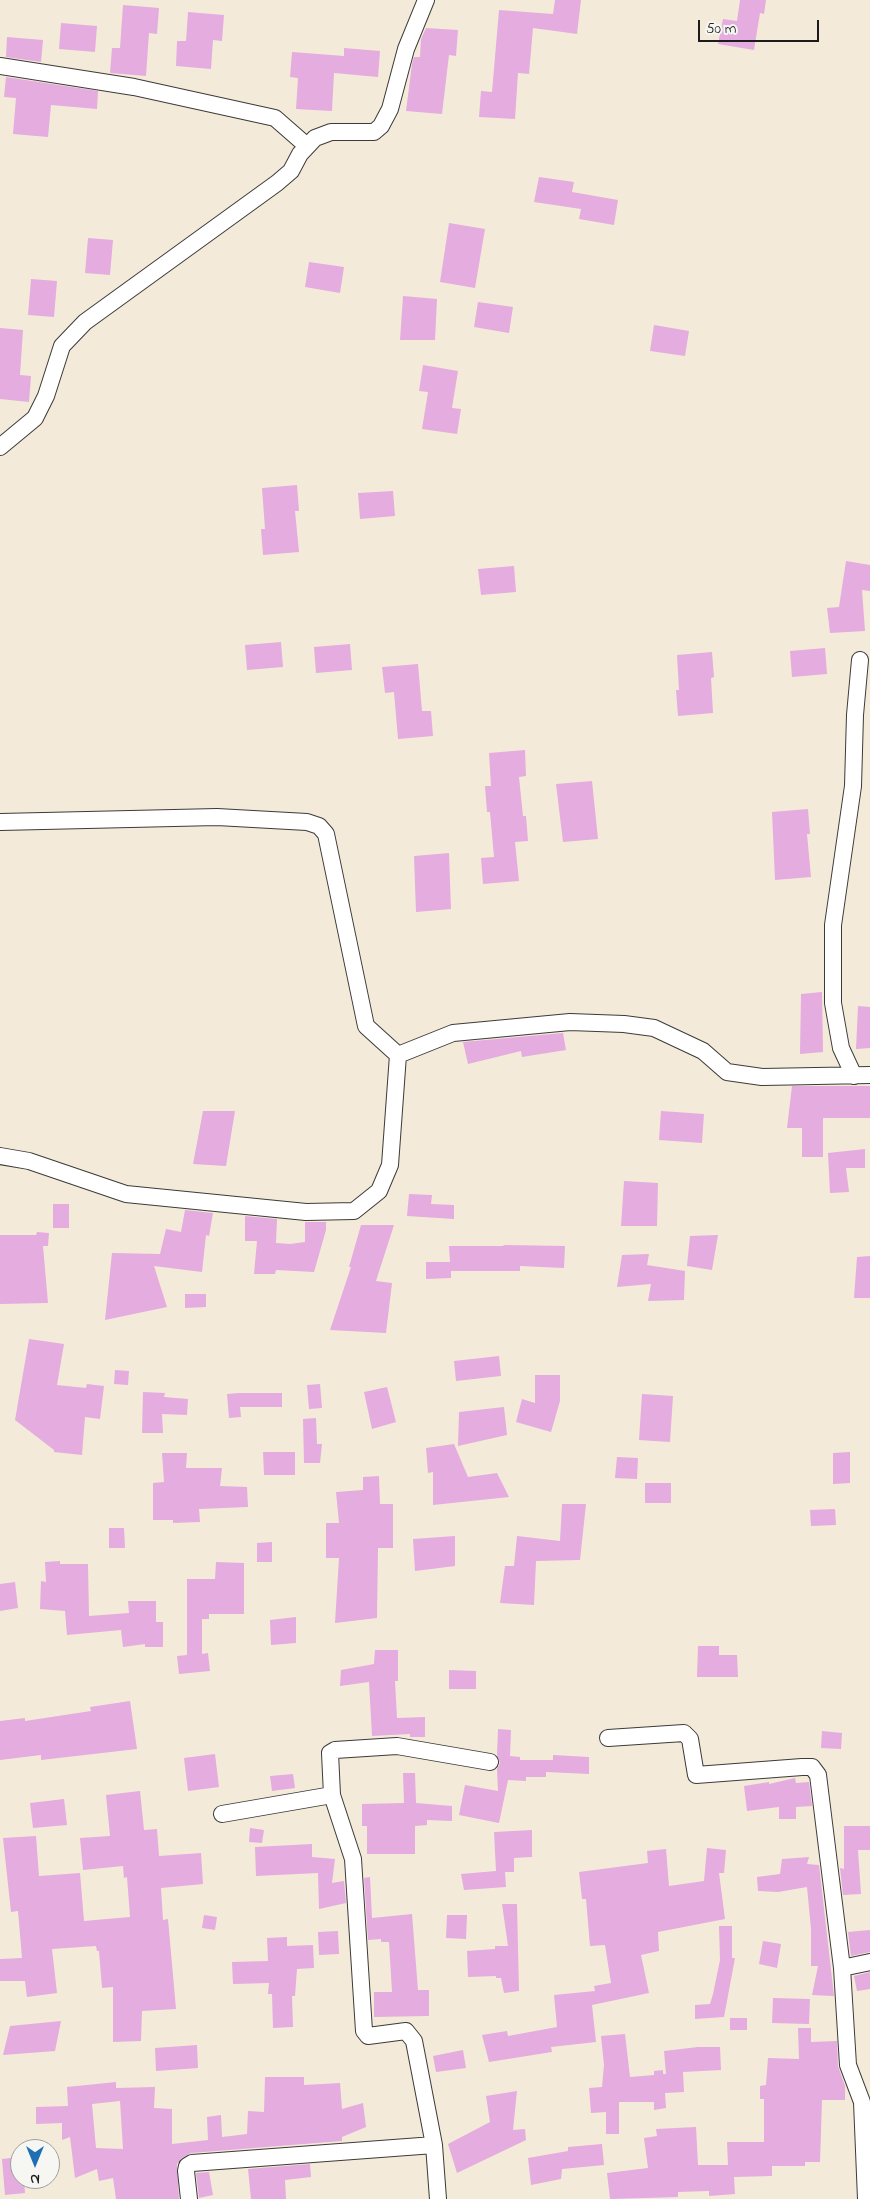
<!DOCTYPE html>
<style>
body{margin:0}
#map{position:relative;width:870px;height:2199px;overflow:hidden;background:#f4eada;font-family:"Indie Flower",sans-serif}
canvas{display:block}
.north{position:absolute;left:10px;top:2139px;width:50px;height:50px;box-sizing:border-box;background:#f6f6f2;border:1px solid #9f9f9c;border-radius:50%;rotate:180deg;font-size:14px;font-weight:700;line-height:20px;text-align:center;color:#1c1c1c}
.north::after{content:'';display:block;margin:auto;width:18px;height:22px;background:#1f6fb2;clip-path:polygon(50% 0,100% 100%,50% 72%,0 100%)}
.scale{position:absolute;left:698px;top:20px;width:121px;height:22px;box-sizing:border-box;border:2px solid #1c1c1c;border-top:0;padding-left:6px;font-size:15px;line-height:18px;white-space:nowrap;color:#1c1c1c;-webkit-text-stroke:4px #f6f6f2;paint-order:stroke}
</style>
<div id="map">
<canvas width="870" height="2199"></canvas>
<div class="north">N</div>
<div class="scale">50 m</div>
</div>
<script>
const c = document.querySelector('canvas').getContext('2d');
c.lineJoin = 'round';
function paint(path, color) {
  c.fillStyle = color;
  c.fill(path, 'evenodd');
}
function strokePath(path, color, width, dash) {
  c.strokeStyle = color;
  c.lineWidth = width;
  c.lineCap = dash ? 'butt' : 'round';
  c.setLineDash(dash || []);
  c.stroke(path);
}
paint(new Path2D(`
 M555,0H581L577,34L533,28L529,74L518,73L515,119L479,117L481,91L492,92L499,10L553,14Z
 M740,0H766L764,14L760,13L754,50L718,44L723,19L737,21Z
 M123,5L159,8L157,34L149,33L146,76L110,73L112,48H120Z
 M188,12L224,15L222,41L213,40L211,69L176,66L177,41H186Z
 M61,23L97,26L95,52L59,49Z
 M426,28L458,30L456,56L449,55L442,114L406,111L412,64L414,57H420L421,39Z
 M7,37L43,40L41,62L6,57Z
 M344,48L380,51L378,77L334,73L332,111L296,109L298,78L290,77L292,52L344,56Z
 M6,77L98,91L97,109L51,105L48,137L13,134L16,98L4,97Z
 M539,177L574,182L572,192L618,200L614,225L579,219L581,209L534,202Z
 M449,223L485,229L475,288L440,282Z
 M88,238L113,240L110,275L85,273Z
 M309,262L344,267L340,293L305,287Z
 M31,279L57,281L54,317L28,315Z
 M403,296L437,299L435,340H400Z
 M478,302L513,307L509,333L474,327Z
 M654,325L689,331L685,356L650,351Z
 M0,328L23,330L20,375L31,376L29,402L0,399Z
 M423,365L458,371L452,408L461,409L457,434L422,429L428,392L419,391Z
 M297,485L299,511H295L299,552L263,555L261,529H265L262,488Z
 M393,491L395,516L360,519L358,493Z
 M846,561L870,565V591L862,590L865,631L830,633L827,608L839,607Z
 M514,566L516,592L481,595L478,569Z
 M281,642L283,667L247,670L245,645Z
 M350,644L352,670L316,673L314,647Z
 M825,648L827,674L792,677L790,651Z
 M712,652L714,677L711,678L713,713L678,716L676,690H679L677,655Z
 M418,664L422,711H431L433,736L398,739L394,692L385,693L382,667Z
 M525,750L526,776L519,777L523,816H526L528,841L515,842L519,881L483,884L481,858L494,857L490,812H487L485,786H491L489,753Z
 M592,781L598,839L563,842L556,784Z
 M808,809L810,834H807L811,877L775,880L772,812Z
 M449,853L451,909L416,912L414,856Z
 M822,992L823,1052L800,1054L801,994Z
 M858,1006L870,1007V1048L856,1049Z
 M563,1033L566,1050L522,1057L521,1051L468,1064L463,1042Z
 M792,1086H870V1118H823V1157H802V1128H787Z
 M203,1111H235L226,1166L193,1164Z
 M661,1111L704,1114L702,1143L659,1140Z
 M865,1149V1168H846L849,1192L830,1193L828,1153Z
 M624,1181L658,1183L657,1226H621Z
 M409,1194L432,1195L431,1204L454,1205V1219L407,1216Z
 M53,1204H69V1228H53Z
 M185,1210L213,1213L209,1236L206,1235L202,1272L154,1266L167,1307L105,1320L112,1253L160,1254L166,1229L181,1232Z
 M245,1216L277,1219L276,1243L290,1244L305,1242V1222H326V1230L314,1272L276,1270L275,1274H254L257,1241H245Z
 M361,1225H394L376,1281L392,1283L386,1333L330,1330L351,1267H349Z
 M37,1232L49,1233L48,1246H43L48,1303L0,1304V1235H36Z
 M718,1235L712,1270L687,1266L690,1236Z
 M504,1245L565,1246L564,1268L520,1266V1271H451V1278L426,1279V1262H450L449,1246H503Z
 M649,1254L647,1265L685,1271L684,1300L648,1301L651,1284L617,1287L622,1255Z
 M870,1256V1298H854L857,1257Z
 M185,1294H206V1307L185,1308Z
 M29,1339L64,1344L57,1385L86,1388L87,1384L104,1386L100,1419L85,1417L82,1455L54,1452V1450L15,1420Z
 M499,1356L501,1376L456,1381L454,1361Z
 M115,1370L129,1371L128,1385L114,1384Z
 M535,1375H560V1401L551,1432L516,1422L522,1399L535,1403Z
 M320,1384L322,1408L309,1409L307,1385Z
 M387,1387L396,1422L372,1429L364,1392Z
 M143,1392L165,1393L164,1397L188,1399L187,1415L162,1414L163,1433H142Z
 M239,1393H282V1407H240L241,1417L229,1418L227,1394Z
 M642,1394L673,1396L670,1442L639,1440Z
 M504,1407L507,1435L458,1446L459,1412Z
 M316,1418L317,1444H322L320,1463H304L303,1419Z
 M454,1444L468,1477L497,1473L509,1497L433,1505V1472L428,1473L426,1448Z
 M263,1452H295V1475H264Z
 M850,1452V1483L833,1484V1453Z
 M162,1453H187L186,1468H222L220,1486L247,1487L248,1507L199,1509L200,1522L173,1523V1520H153V1483L164,1482Z
 M617,1457L638,1458L637,1479L615,1478Z
 M379,1476L380,1504H393V1548H378L377,1618L335,1623L339,1558H326V1523H339L336,1492L363,1490V1477Z
 M645,1483H671V1503H645Z
 M562,1504H586L580,1560L536,1561L534,1605L500,1603L505,1566H514L517,1536L560,1541Z
 M835,1509L836,1525L811,1526L810,1510Z
 M109,1528H124L125,1548H109Z
 M455,1536V1566L415,1571L413,1539Z
 M272,1542V1562H257V1543Z
 M60,1561V1564H88L89,1616L129,1613L128,1601H156V1622H163V1647H145V1644L123,1647L121,1630L67,1635L65,1611L40,1609L41,1581L46,1582L45,1562Z
 M216,1562L244,1563V1614H209V1619H202V1654L208,1653L210,1671L179,1674L177,1656L187,1655V1579H215Z
 M15,1582L18,1608L0,1611V1584Z
 M296,1617V1643L271,1645L270,1620Z
 M698,1646H719V1655H737L738,1677H697Z
 M375,1650H398V1681H395L397,1718L425,1717V1737H410V1734L372,1736L369,1682L340,1686L341,1670L374,1664Z
 M449,1670L476,1671V1689H449Z
 M130,1701L137,1749L41,1760V1755L0,1760V1721L25,1718V1721L91,1711L90,1707Z
 M498,1729L511,1730L510,1756L520,1757V1760H553V1755L589,1757V1774L546,1772V1777H526V1781L508,1780L499,1823L459,1815L465,1785L498,1791L497,1769L500,1763L497,1755Z
 M822,1731L842,1733L841,1749L821,1748Z
 M215,1754L219,1787L188,1791L184,1758Z
 M403,1773H415L416,1803L452,1806V1821L427,1820V1825L415,1826V1854H367V1826H362V1804L404,1803Z
 M293,1774L295,1788L272,1791L270,1776Z
 M795,1778L796,1783L809,1782L812,1806L796,1807V1819H779V1807L747,1811L744,1786L769,1782V1784Z
 M140,1791L144,1830L157,1829L159,1856L201,1853L203,1884L161,1888L163,1920L168,1919L176,2009L142,2011L141,2041L113,2042V1987L102,1988L99,1951H97L96,1946L52,1949L57,1993L27,1997L25,1981H0V1959L22,1958L18,1911L11,1912L3,1838L36,1836L39,1876L80,1873L84,1921L130,1917L127,1877L124,1878L123,1866L83,1870L80,1838L110,1836L106,1795Z
 M64,1799L67,1825L33,1828L30,1803Z
 M844,1826H870V1850H858L861,1894L843,1895L840,1868L844,1869Z
 M250,1828L264,1830L262,1843L249,1842Z
 M532,1830V1857L514,1858V1872H505L506,1887L464,1890L461,1874L496,1871L494,1832Z
 M312,1844V1857L335,1859L332,1883L344,1881L346,1903L319,1909L318,1873L256,1876L255,1847Z
 M707,1848L726,1850L724,1873H719L725,1919L658,1932L659,1951L641,1955L649,1993L592,2005L596,2042L551,2047L552,2052L489,2062L482,2035L507,2031L508,2036L557,2027L554,1995L595,1991L594,1986L611,1983L605,1945L590,1946L586,1899H582L579,1872L648,1863L647,1851L666,1849L669,1886L704,1881Z
 M809,1857L807,1864L819,1865L834,1996L812,1995L818,1966H811V1929L807,1887L778,1892L758,1891L757,1877L780,1874L782,1859Z
 M370,1877L372,1918L412,1914L418,1990H429V2016L374,2017V1992H392L389,1942H381V1939L368,1940L364,1878Z
 M502,1904H517L519,1991L504,1993L501,1978H496V1976L468,1977L467,1951L495,1949V1946H508Z
 M204,1915L217,1917L215,1930L202,1928Z
 M447,1915H467L466,1939L446,1938Z
 M719,1926H732V1958H735L724,2017L695,2019V2005L710,2004L713,1994L720,1960Z
 M870,1930V1952L851,1956L848,1932Z
 M338,1931L339,1954L319,1955L318,1932Z
 M287,1937V1946L313,1945L314,1968L297,1969L295,1996H292L293,2027L273,2028L272,1994H268L269,1983L233,1984L232,1962L268,1961L267,1938Z
 M763,1941L781,1944L777,1968L759,1964Z
 M870,1972V1989L857,1991L854,1976Z
 M773,1998L810,1999L809,2024L772,2023Z
 M730,2018H747V2030H730Z
 M61,2021L55,2051L3,2055L10,2026Z
 M798,2028H811V2042L837,2041L838,2066L845,2086V2100H822L820,2162H805V2166H772V2176L734,2177L735,2194L709,2196V2191L678,2192V2197L610,2199L607,2173L648,2168L644,2138L657,2136L656,2129L696,2127L698,2165H728L727,2142H764V2099H760V2086L766,2085L768,2058L799,2059Z
 M625,2034L630,2077L654,2075V2071L663,2070V2074H666L664,2051L698,2047H720L721,2070L683,2072L684,2092L665,2093L666,2108L654,2110V2102H619V2134H606V2112L591,2113L589,2088L602,2087L604,2065L601,2036Z
 M197,2045L198,2068L156,2071L155,2048Z
 M463,2050L466,2068L436,2072L433,2056Z
 M265,2077H304V2085L340,2083L342,2109L363,2103L366,2127L342,2137V2141L191,2153L182,2158L177,2164L179,2199H116L113,2178L99,2181L97,2169L75,2178L70,2137L62,2140V2123L36,2124V2107L68,2106L67,2087L116,2082V2088L155,2087L154,2108L172,2109V2144L208,2140L207,2117L221,2115L222,2137L247,2134L248,2111L264,2112ZM120,2101L123,2149L96,2148L92,2104Z
 M517,2091L513,2130L525,2129L526,2140L457,2173L448,2144L490,2122L486,2096Z
 M602,2144L604,2165L562,2169L561,2179L531,2185L528,2158L568,2151V2147Z
 M20,2157V2179H24L25,2193L5,2195L2,2159Z
 M310,2164L311,2177L285,2180L286,2199H251L248,2169Z
 M209,2172L213,2195L199,2198L196,2173Z`), '#e4acdf');
const street = new Path2D(`
 M0,66L134,87L275,118L307,146
 M0,447L35,418L46,396L62,346L85,322L277,183L291,171L300,154L315,138L331,132H374L381,126L390,109L406,49L426,0
 M0,822L217,817L307,822L319,826L326,834L366,1026L398,1055
 M854,1076L841,1048L833,1003V925L853,786L855,715L860,660
 M0,1156L29,1161L126,1194L306,1212L354,1211L379,1191L390,1165L398,1055L453,1033L570,1022L624,1024L654,1028L703,1051L727,1072L762,1077L870,1075
 M608,1738L684,1733L690,1739L696,1775L802,1767H812L818,1775L842,1968L848,2065L862,2102L866,2199
 M332,1795L353,1859L364,2031L368,2036L406,2031L414,2041L434,2145L438,2199
 M222,1814L332,1795L330,1753L335,1750L397,1746L490,1762
 M842,1968L870,1962
 M189,2199L186,2171L187,2166L192,2163L434,2145`);
strokePath(street, '#3c3b38', 18);
strokePath(street, '#fff', 16);
</script>
